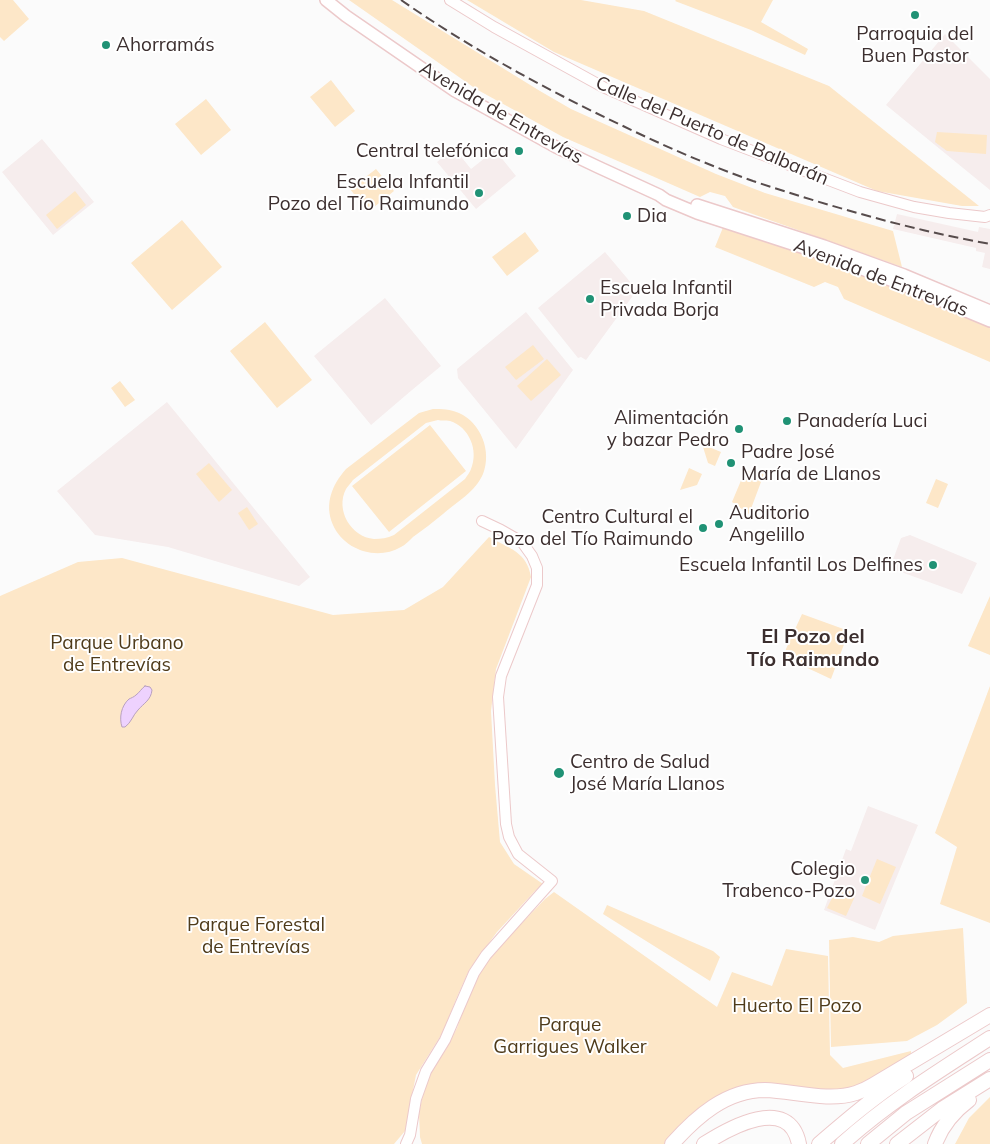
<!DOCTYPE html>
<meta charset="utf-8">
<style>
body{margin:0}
canvas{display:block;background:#fbfbfb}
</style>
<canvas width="990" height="1144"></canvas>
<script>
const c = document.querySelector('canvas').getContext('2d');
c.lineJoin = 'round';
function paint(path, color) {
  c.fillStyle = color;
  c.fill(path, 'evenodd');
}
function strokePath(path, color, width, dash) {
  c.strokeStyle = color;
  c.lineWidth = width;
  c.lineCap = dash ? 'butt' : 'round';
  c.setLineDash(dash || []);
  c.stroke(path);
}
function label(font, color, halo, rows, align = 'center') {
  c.font = font + ' Mulish,sans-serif';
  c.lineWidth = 4;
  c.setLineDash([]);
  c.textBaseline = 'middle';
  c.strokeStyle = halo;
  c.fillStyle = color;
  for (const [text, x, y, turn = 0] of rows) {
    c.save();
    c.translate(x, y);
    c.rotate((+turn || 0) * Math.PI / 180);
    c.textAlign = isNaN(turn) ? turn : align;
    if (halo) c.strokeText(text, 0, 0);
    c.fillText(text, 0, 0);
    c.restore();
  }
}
paint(new Path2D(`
 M945,34L990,79V190L886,105Z
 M42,139L94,202L53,235L2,172Z
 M454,148L471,169L495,150L516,176L476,209L437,162Z
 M897,214L978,232L979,227L990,229V269L982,267L985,253L976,251V248L893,229Z
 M605,252L637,290L586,360L581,357L578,358L538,308Z
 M385,298L441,366L412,390L371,425L314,356Z
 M526,312L573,370L516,449L458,378L457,369Z
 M167,402L310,577L299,586L168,547L95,535L57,491Z
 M910,535L977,563L962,594L890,568L901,538Z
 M868,806L918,825L875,930L824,910L846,849L851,851Z`), '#f6eded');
paint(new Path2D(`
 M0,0H13L29,19L4,41L0,37Z
 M349,0H392L540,91L571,109L716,174L765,193L893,231L902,267L733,207L725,196L710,192L700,197L563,137L476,89Z
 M467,0H581L644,11L829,86L979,206H962L877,191L554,52Z
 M676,0H773L761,22L808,49L805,55L751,30L675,1Z
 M331,80L355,111L335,127L310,97Z
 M206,99L231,130L201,155L175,124Z
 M937,132L987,135L986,154L947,151L935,142Z
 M376,169L394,191L368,212L350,189Z
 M75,191L86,205L57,229L46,215Z
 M182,220L222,267L172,310L131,263Z
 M724,225L883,280L990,325V362L844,299L838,287L825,282L814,287L715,247Z
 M525,232L539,251L507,276L492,257Z
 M265,322L312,380L277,408L230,351Z
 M533,345L544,359L516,380L505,367Z
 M547,359L561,375L531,401L517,386Z
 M120,381L135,400L125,407L111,388Z
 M433,409C442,409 450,409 459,413C481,423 492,451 483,474C476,491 457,502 443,514C433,522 423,530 413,537C409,541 405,545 401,547C377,561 344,550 333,525C324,504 332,485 346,469L419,413ZM438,420C441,421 446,420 450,421C469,427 479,450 471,469C470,472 467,476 465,479L394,535C387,538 381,539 374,539C351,537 335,510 346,489C348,486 351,483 353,480L426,423Z
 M430,425L466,471L389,532L352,486Z
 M704,445L721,452L715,466L708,463L703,447Z
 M209,463L232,490L219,502L196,474Z
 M689,468L702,474L697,485L680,490Z
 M745,471L764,474L749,514L732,502Z
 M936,479L948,484L938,508L926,503Z
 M247,507L258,524L249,530L238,513Z
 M489,537C509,548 527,552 531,577L496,669L491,711L495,785L500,842L514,864L543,884L534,892L497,932L469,970L457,997L443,1032L416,1075L405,1131L394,1144H0V596L78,562L122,558L333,615L404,610L443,587Z
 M990,596V655L968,646Z
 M802,614L849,631L831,679L784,657L786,649Z
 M990,686V923L940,904L957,847L935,833Z
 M877,859L896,867L880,904L862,896Z
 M838,886L856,894L846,916L827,908Z
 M554,892L717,1007L732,972L772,986L786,949L828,956L830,1055L843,1068L911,1051V1056L869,1081L847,1089L827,1090L764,1085L693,1115L664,1144H422L420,1137L419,1113L424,1090L431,1072L445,1051L457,1028L471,988L486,964L499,947L545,899Z
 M607,905L713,951L720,957L710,981L603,914Z
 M963,928L967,1003L937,1025L907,1041L831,1047L829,940L853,937L879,942L893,936Z
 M990,1097V1144H955L969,1118Z`), '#fde7c8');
const water = new Path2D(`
 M145,686L150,687L152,690C151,700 144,703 138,710C133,715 131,723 125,727H122C119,718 121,706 129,699C131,698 134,697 136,695C140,692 141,689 145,686Z`);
paint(water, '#eed2fe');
strokePath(water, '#b9a1c0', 1);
const secondary = new Path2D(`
 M450,0L494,27L603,87L721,139L860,192L914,207L949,213L985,217L990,215
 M406,1144L410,1135L416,1099L426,1071L445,1040L474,973L486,955L552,881L518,854L509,837L506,824L498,697L501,676L537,585V568L532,556L522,542L501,530L482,521`);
const primary = new Path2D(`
 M326,0L346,16L455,91L556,147L598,167L659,195L666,200L697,213L823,254L901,284L990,321
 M697,205L824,246L904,275L990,311`);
const highway = new Path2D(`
 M672,1144C696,1117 726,1090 765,1090C794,1091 828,1102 856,1093C862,1091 868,1088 873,1085L990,1015
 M704,1144C729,1128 789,1094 799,1144
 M819,1144C847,1120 875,1096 906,1076
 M842,1144C887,1103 939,1071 990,1038
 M868,1144L906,1113L990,1060
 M897,1144L942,1109L990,1079
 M935,1144C942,1125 953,1112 969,1100`);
strokePath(secondary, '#ecc9ca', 12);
strokePath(primary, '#ecc9ca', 14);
strokePath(highway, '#ecc9ca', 16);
strokePath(secondary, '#fff', 10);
strokePath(primary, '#fff', 11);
strokePath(highway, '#fff', 14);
strokePath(new Path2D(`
 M401,0C470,48 545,89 621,125C664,146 708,165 753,181C789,193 825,204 861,214C904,226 946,236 990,244`), '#574c4c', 2, [10, 5]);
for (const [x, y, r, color] of [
 [915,15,5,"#209275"],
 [106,45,5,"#209275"],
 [519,151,5,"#209275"],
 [479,193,5,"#209275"],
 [627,216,5,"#209275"],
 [590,299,5,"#209275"],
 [787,421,5,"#209275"],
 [739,429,5,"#209275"],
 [731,463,5,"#209275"],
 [719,524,5,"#209275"],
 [703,528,5,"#209275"],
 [933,565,5,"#209275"],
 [559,773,6,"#209275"],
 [865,880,5,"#209275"]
]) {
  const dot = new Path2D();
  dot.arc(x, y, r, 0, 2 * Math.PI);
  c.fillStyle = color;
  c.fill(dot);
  strokePath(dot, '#fff', 2);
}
label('19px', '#3c2f2f', '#fff', [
 ["Parroquia del",915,34,"center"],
 ["Buen Pastor",915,56,"center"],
 ["Ahorramás",116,45],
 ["Central telefónica",509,151,"right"],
 ["Escuela Infantil",469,182,"right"],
 ["Pozo del Tío Raimundo",469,204,"right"],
 ["Dia",637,216],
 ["Escuela Infantil",600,288],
 ["Privada Borja",600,310],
 ["Alimentación",729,418,"right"],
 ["y bazar Pedro",729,440,"right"],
 ["Panadería Luci",797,421],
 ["Padre José",741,452],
 ["María de Llanos",741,474],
 ["Auditorio",729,513],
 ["Angelillo",729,535],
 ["Centro Cultural el",693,517,"right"],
 ["Pozo del Tío Raimundo",693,539,"right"],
 ["Escuela Infantil Los Delfines",923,565,"right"],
 ["Centro de Salud",570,762],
 ["José María Llanos",570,784],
 ["Colegio",855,869,"right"],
 ["Trabenco-Pozo",855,891,"right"]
], 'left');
label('19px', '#3c2f2f', '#fff', [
 ["Avenida de Entrevías",501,113,30],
 ["Calle del Puerto de Balbarán",712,131,23],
 ["Avenida de Entrevías",881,278,21]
]);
label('19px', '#4f3b1a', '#fff', [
 ["Parque Urbano",117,643],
 ["de Entrevías",117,665],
 ["Parque Forestal",256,925],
 ["de Entrevías",256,947],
 ["Huerto El Pozo",797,1006],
 ["Parque",570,1025],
 ["Garrigues Walker",570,1047]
]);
label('bold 20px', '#3c2f2f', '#fff', [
 ["El Pozo del",813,637],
 ["Tío Raimundo",813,660]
]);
</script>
